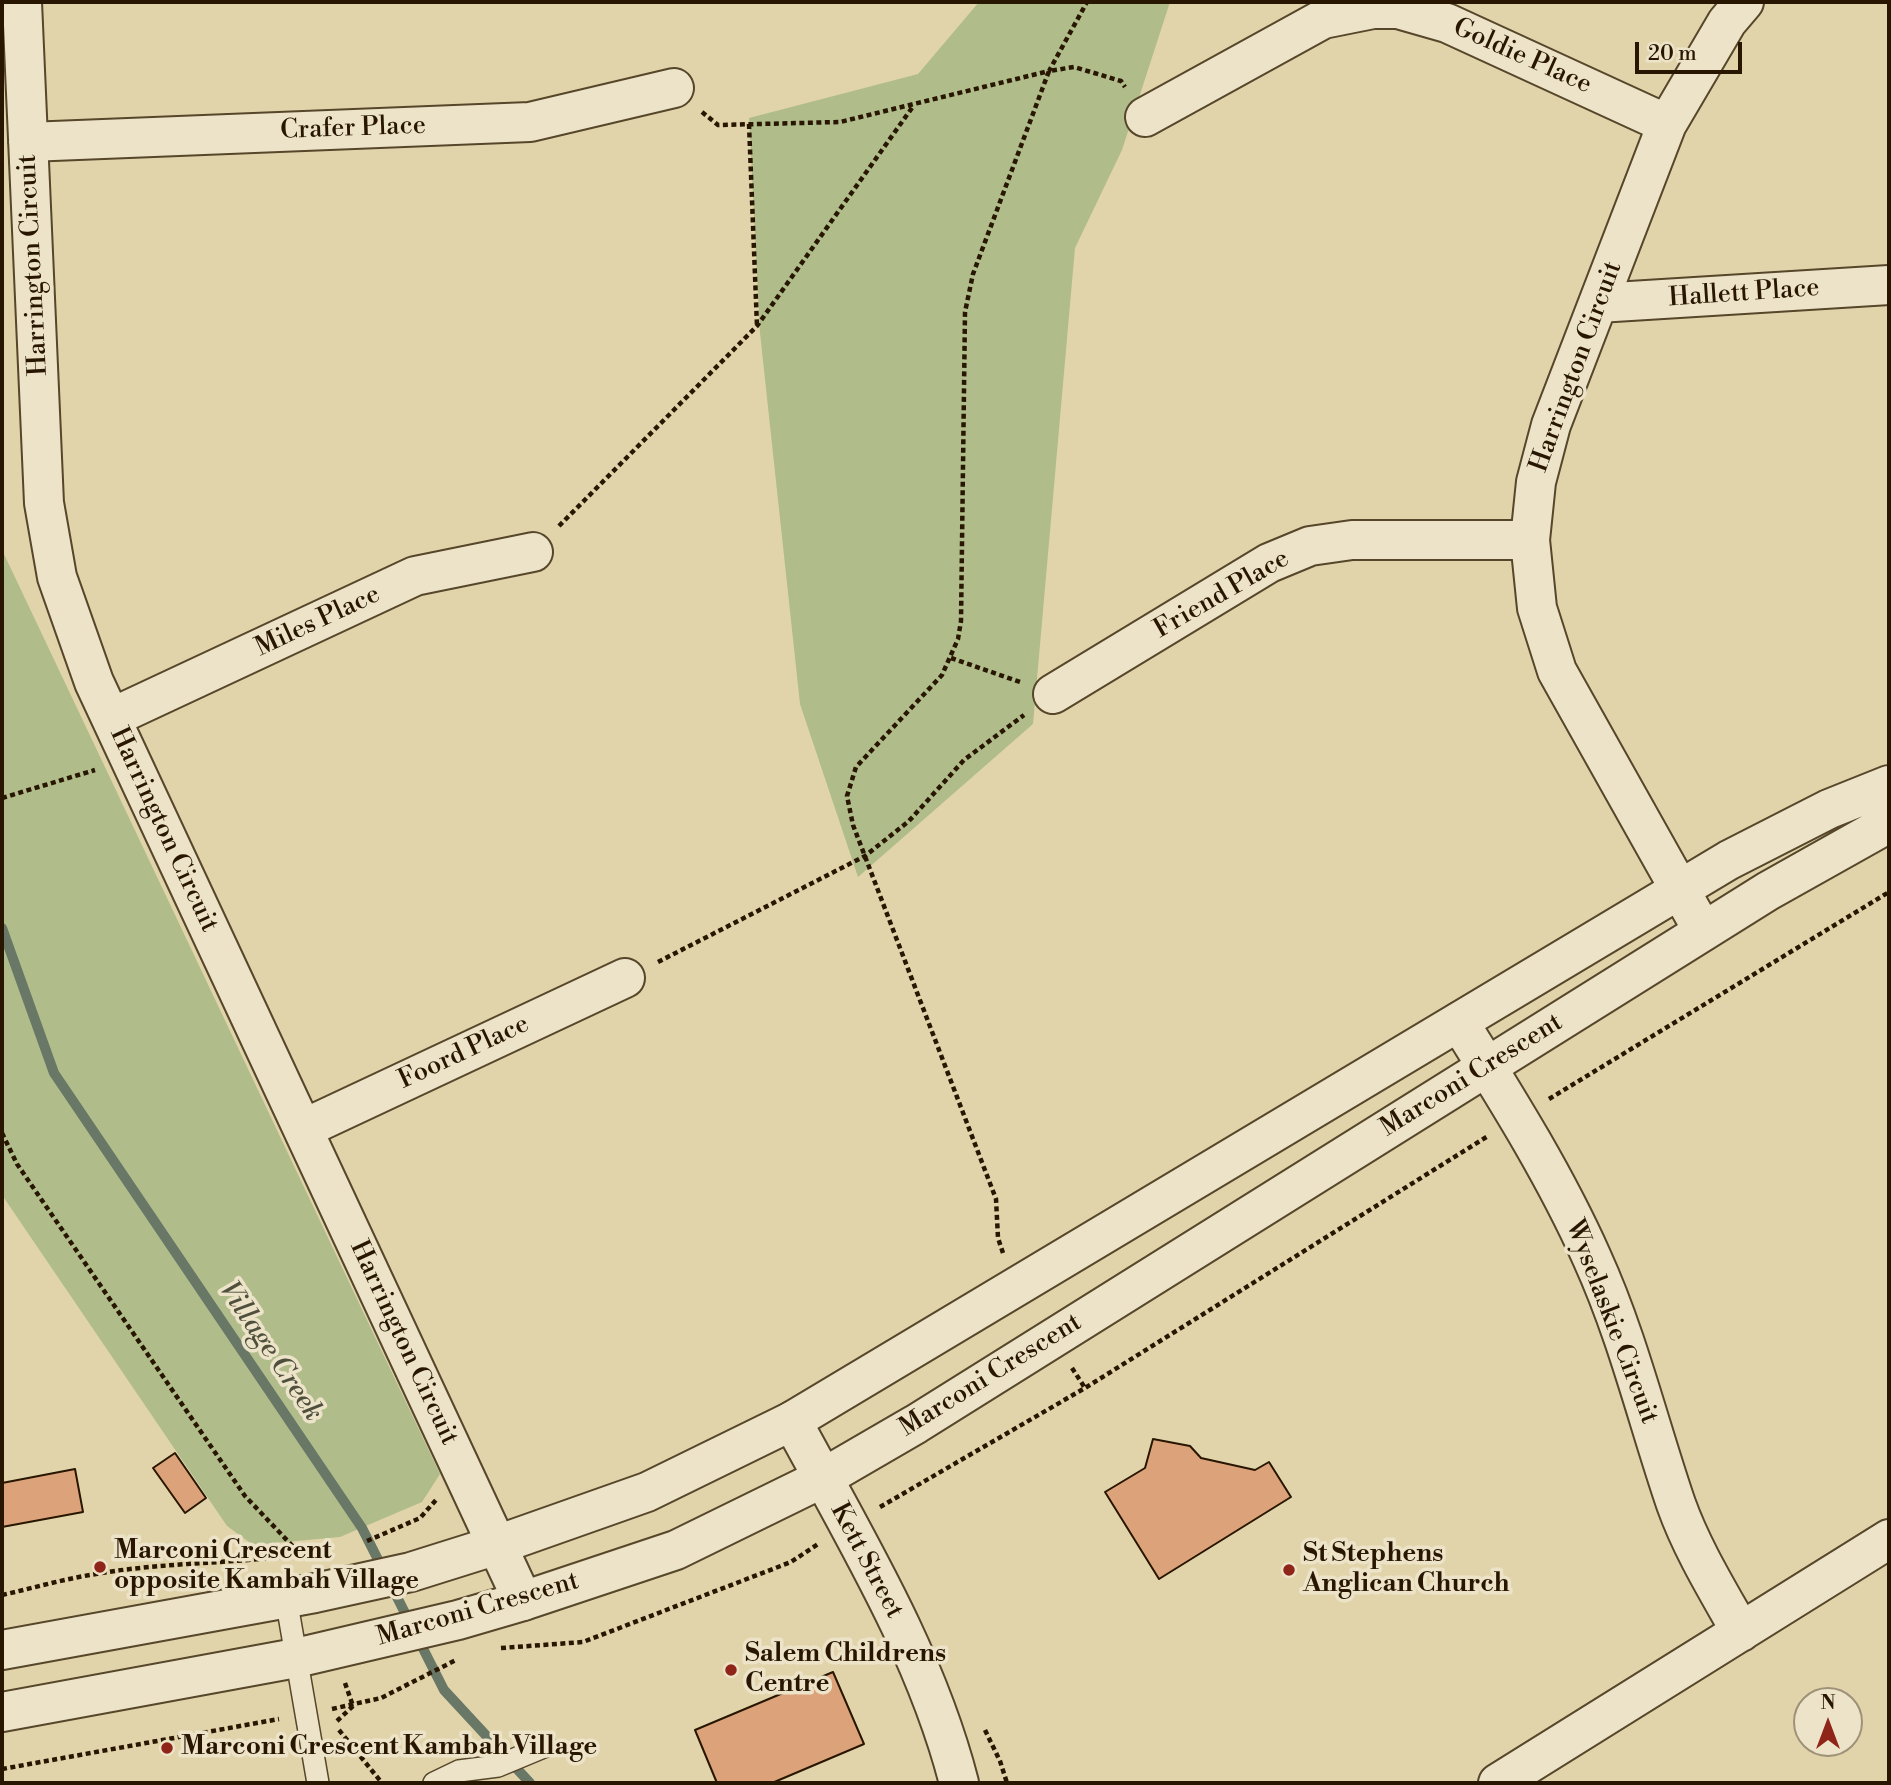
<!DOCTYPE html>
<style>
body{margin:0}
#map{position:relative;width:1891px;height:1785px;overflow:hidden;background:#e2d4aa;font-family:"Libre Bodoni",serif}
canvas{display:block}
.frame{position:absolute;inset:0;border:4px solid #281600;pointer-events:none}
.north{position:absolute;left:1793px;top:1687px;width:70px;height:70px;box-sizing:border-box;background:#ece3c8;border:2px solid #9e9178;border-radius:50%;rotate:0deg;font-size:19px;font-weight:700;line-height:28px;text-align:center;color:#281600}
.north::after{content:'';display:block;margin:auto;width:24px;height:32px;background:#8f2418;clip-path:polygon(50% 0,100% 100%,50% 72%,0 100%)}
.scale{position:absolute;left:1635px;top:42px;width:107px;height:32px;box-sizing:border-box;border:4px solid #281600;border-top:0;padding-left:9px;font-size:21px;line-height:24px;white-space:nowrap;color:#281600;-webkit-text-stroke:5px #ece3c8;paint-order:stroke}
</style>
<div id="map">
<canvas width="1891" height="1785"></canvas>
<div class="frame"></div>
<div class="north">N</div>
<div class="scale">20 m</div>
</div>
<script>
const c = document.querySelector('canvas').getContext('2d');
c.lineJoin = 'round';
function paint(path, color) {
  c.fillStyle = color;
  c.fill(path, 'evenodd');
}
function strokePath(path, color, width, dash) {
  c.strokeStyle = color;
  c.lineWidth = width;
  c.lineCap = dash ? 'butt' : 'round';
  c.setLineDash(dash || []);
  c.stroke(path);
}
function label(font, color, halo, rows, align = 'center') {
  c.font = font + ' "Libre Bodoni",serif';
  c.lineWidth = 7;
  c.setLineDash([]);
  c.textBaseline = 'middle';
  c.strokeStyle = halo;
  c.fillStyle = color;
  for (const [text, x, y, turn = 0] of rows) {
    c.save();
    c.translate(x, y);
    c.rotate((+turn || 0) * Math.PI / 180);
    c.textAlign = isNaN(turn) ? turn : align;
    if (halo) c.strokeText(text, 0, 0);
    c.fillText(text, 0, 0);
    c.restore();
  }
}
paint(new Path2D(`
 M979,2H1170L1122,150L1075,248L1033,724L858,877L800,704L760,333L749,118L918,74Z
 M2,446L4,554L440,1474L422,1502L340,1537L253,1545L227,1526L2,1195Z`), '#b0bd8b');
strokePath(new Path2D(`
 M2,928L54,1073L362,1528L444,1690L530,1783`), '#697767', 10);
const building = new Path2D(`
 M1153,1439L1190,1446L1201,1458L1255,1470L1269,1462L1291,1497L1159,1579L1105,1492L1145,1468Z
 M175,1453L206,1498L185,1513L153,1468Z
 M75,1469L83,1512L2,1527V1483Z
 M833,1672L864,1744L772,1783H717L695,1730Z`);
paint(building, '#dca37b');
strokePath(building, '#281600', 2);
const service = new Path2D(`
 M286,1598L318,1783
 M434,1783L459,1771L498,1766L546,1746`);
const minor = new Path2D(`
 M22,2L44,503L57,577L94,682L523,1601
 M1145,117L1323,19L1373,9H1398L1447,23L1667,124
 M28,142L530,122L674,88
 M1598,303L1889,285
 M1053,694L1269,563L1310,546L1352,540H1530
 M111,718L415,576L533,552
 M1703,931L1557,671L1537,608L1530,540L1536,482L1551,425L1667,124L1727,22L1744,2
 M1459,1022C1507,1099 1555,1175 1592,1258C1628,1337 1648,1422 1676,1504C1692,1549 1718,1591 1741,1632
 M303,1129L625,978
 M792,1421C855,1538 926,1654 959,1783
 M1498,1783L1889,1539`);
const tertiary = new Path2D(`
 M2,1650L315,1593L411,1572L497,1545L647,1492L792,1421L1729,860L1829,809L1889,785
 M2,1712L296,1658L458,1620L523,1601L676,1550L823,1478L916,1424L1768,891L1889,823`);
strokePath(service, '#56462a', 24);
strokePath(minor, '#56462a', 42);
strokePath(tertiary, '#56462a', 42);
strokePath(new Path2D(`
 M702,112L718,125L840,122L1049,71L1087,2
 M749,124L757,326
 M559,526L757,326L914,105
 M951,658L1020,682
 M2,798L95,770
 M658,962L865,856L909,821L964,760L1024,715
 M1549,1099L1889,892
 M2,1133L17,1164L245,1496L302,1556
 M1003,1253L998,1238L996,1199L853,825L847,796L856,767L942,675L958,639L961,621L965,312L973,274L1049,71L1074,67L1121,81L1125,87
 M1072,1368L1085,1388
 M880,1507L1085,1388L1488,1136
 M367,1541L420,1518L436,1500
 M2,1595C33,1588 64,1579 96,1574C164,1562 234,1564 304,1554
 M501,1648L583,1642L791,1562L818,1544
 M345,1683L353,1706
 M332,1709L381,1698L456,1660
 M337,1721L353,1706
 M339,1730L382,1783
 M985,1730L1000,1761L1007,1783
 M2,1769L279,1719`), '#281600', 4.5, [5, 3.5]);
strokePath(service, '#ece3c8', 21);
strokePath(minor, '#ece3c8', 38);
strokePath(tertiary, '#ece3c8', 38);
for (const [x, y, r, color] of [
 [100,1567,7,"#8f2418"],
 [1289,1570,7,"#8f2418"],
 [731,1670,7,"#8f2418"],
 [167,1748,7,"#8f2418"]
]) {
  const dot = new Path2D();
  dot.arc(x, y, r, 0, 2 * Math.PI);
  c.fillStyle = color;
  c.fill(dot);
  strokePath(dot, '#ece3c8', 2.5);
}
label('26px', '#281600', '#ece3c8', [
 ["Goldie Place",1522,57,24],
 ["Crafer Place",353,129,-2],
 ["Harrington Circuit",34,265,-93],
 ["Hallett Place",1744,294,-4],
 ["Harrington Circuit",1577,367,-70],
 ["Friend Place",1222,595,-30],
 ["Miles Place",318,622,-25],
 ["Harrington Circuit",163,830,65],
 ["Foord Place",464,1053,-25],
 ["Marconi Crescent",1472,1076,-32],
 ["Wyselaskie Circuit",1611,1322,69],
 ["Harrington Circuit",403,1343,65],
 ["Marconi Crescent",991,1376,-32],
 ["Kett Street",866,1561,62],
 ["Marconi Crescent",478,1610,-16]
]);
label('bold 26px', '#281600', '#ece3c8', [
 ["Marconi Crescent",114,1552],
 ["opposite Kambah Village",114,1582],
 ["St Stephens",1303,1555],
 ["Anglican Church",1303,1585],
 ["Salem Childrens",745,1655],
 ["Centre",745,1685],
 ["Marconi Crescent Kambah Village",181,1748]
], 'left');
label('italic 28px', '#4e4f3c', '#ece3c8', [
 ["Village Creek",270,1352,56]
]);
</script>
